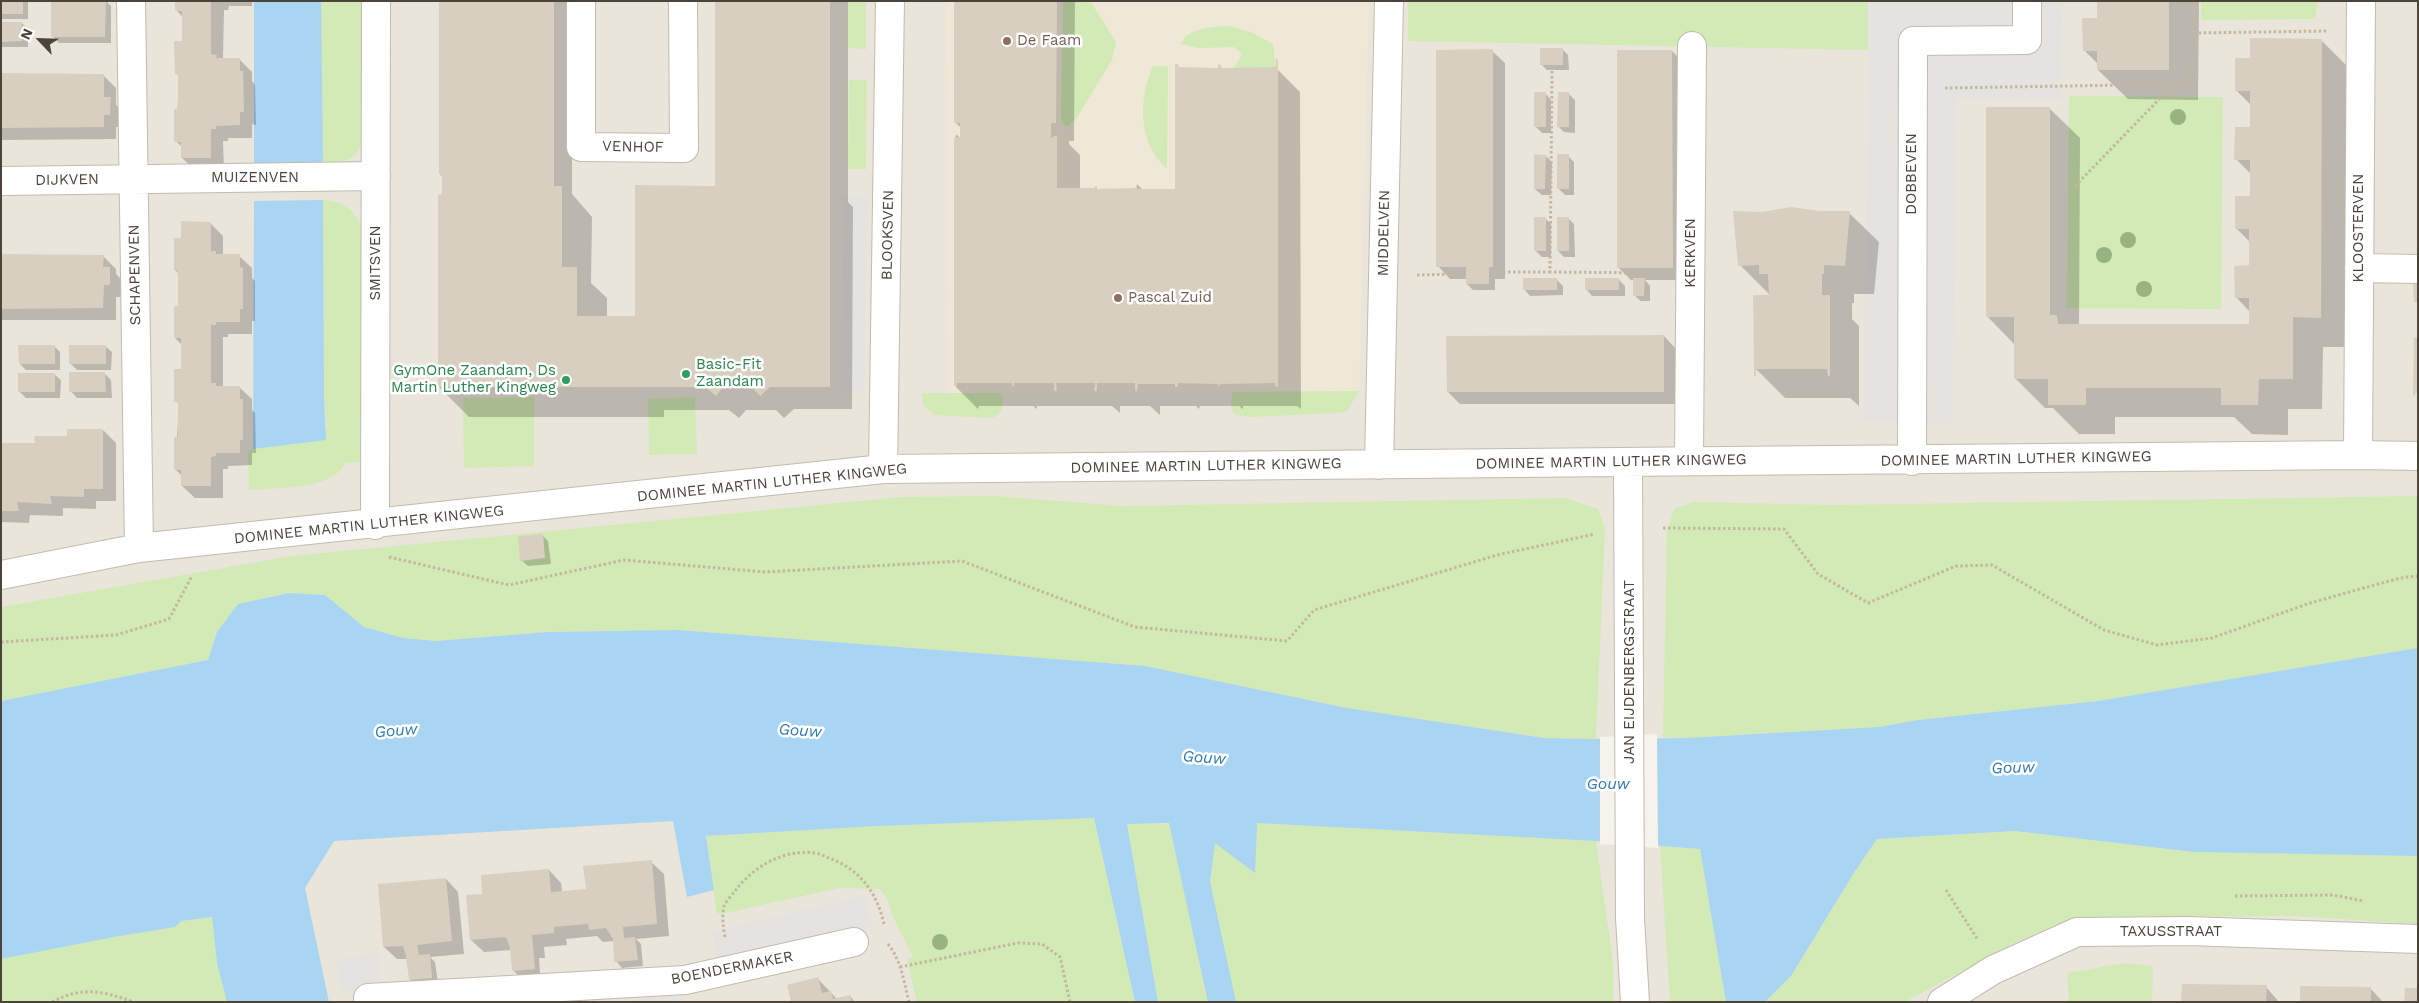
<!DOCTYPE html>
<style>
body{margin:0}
#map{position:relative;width:2419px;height:1003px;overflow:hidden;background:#f6f3ec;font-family:"Work Sans",sans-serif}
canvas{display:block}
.frame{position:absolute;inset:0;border:2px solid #4b4439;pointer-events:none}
.north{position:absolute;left:15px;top:15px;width:50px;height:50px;-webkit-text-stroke:4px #fff;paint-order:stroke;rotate:294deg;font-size:14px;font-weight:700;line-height:20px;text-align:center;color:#4b4439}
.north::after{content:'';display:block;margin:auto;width:18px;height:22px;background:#4b4439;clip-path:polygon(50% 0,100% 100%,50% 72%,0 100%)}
</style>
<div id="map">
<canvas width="2419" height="1003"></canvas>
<div class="frame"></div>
<div class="north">N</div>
</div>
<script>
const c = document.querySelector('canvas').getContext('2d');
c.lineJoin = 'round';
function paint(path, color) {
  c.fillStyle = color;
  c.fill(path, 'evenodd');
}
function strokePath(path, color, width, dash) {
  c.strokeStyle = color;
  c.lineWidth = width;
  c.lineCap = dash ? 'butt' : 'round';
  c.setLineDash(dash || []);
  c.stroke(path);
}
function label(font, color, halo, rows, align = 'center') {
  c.font = font + ' "Work Sans",sans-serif';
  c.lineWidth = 5;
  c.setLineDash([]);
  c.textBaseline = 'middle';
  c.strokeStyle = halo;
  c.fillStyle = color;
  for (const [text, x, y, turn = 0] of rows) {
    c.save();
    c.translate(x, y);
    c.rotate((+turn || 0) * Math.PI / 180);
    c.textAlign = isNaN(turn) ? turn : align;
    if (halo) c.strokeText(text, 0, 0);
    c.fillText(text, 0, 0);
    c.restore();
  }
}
paint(new Path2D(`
 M1,1H2418V1002H1Z`), '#eae5da');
paint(new Path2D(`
 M947,1H1369L1359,391L948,393Z`), '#efe8d6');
paint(new Path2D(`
 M320,1H364V138C356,161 345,162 323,164Z
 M848,1H866V49L848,48Z
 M1063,1H1090L1116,42L1112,60L1076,119L1066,127L1061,120Z
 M1408,1H1868V50L1408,41Z
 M2201,1H2318L2315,19L2201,20Z
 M1229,26L1251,32L1273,44L1276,67L1234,68L1242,54L1234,47L1198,48L1181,44C1188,27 1214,27 1229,26Z
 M1153,66H1168L1167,169C1138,144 1138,99 1153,66Z
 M849,80H867L866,169H848Z
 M2069,96L2223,97L2221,309L2067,308Z
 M323,200C343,201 354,209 362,227V462L345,463C332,491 277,487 249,490L248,451L327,430L324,393Z
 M1359,391L1347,411L1340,413L1249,417L1236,415L1231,410L1232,392Z
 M922,393H1002C1004,405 1004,412 992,418L934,415L923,405Z
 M534,397V466L464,468L463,398Z
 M695,397L697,454L649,455L648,399Z
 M994,496L1123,506L1565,498L1598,509L1605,528L1596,739L1544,738L1347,708L1145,666L678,630L547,632L436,641L403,638L364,627L325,595L289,593L238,604L217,632L208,660L1,701V607L292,556L901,497Z
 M2418,496V648L2098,701L1918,720L1879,727L1686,738L1663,737L1667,531L1674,509L1693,502L1834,505Z
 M1094,818L1135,1002H917L907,959L913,957L892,915L888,900L880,889L839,888L717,915L706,836L877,826Z
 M1256,823L1596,841L1613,962V1002H1158L1127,824Z
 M2015,831L2194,852L2418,856V924L2295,916L2099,917L2054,926L2014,943L1905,1002H1765L1791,976L1855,871L1877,839Z
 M1660,846L1700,849L1726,1002H1670Z
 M212,917L217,963L227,1002H1V959L114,937L175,927L180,921Z
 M2125,963L2153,966L2152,1002H2069L2067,973Z`), '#d2eab5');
paint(new Path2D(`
 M1869,1H2062L2061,99L1957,98L1952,423L1863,422Z
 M843,196H868L864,392H840Z
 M866,896L872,926L717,962L712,931Z
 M377,952L382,983L341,993L336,961Z
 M677,991L679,1002H624Z`), '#e5e3e0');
paint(new Path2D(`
 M254,1H321L323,164L254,165Z
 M323,200L324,393L326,440L253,449L254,201Z
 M289,593L325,595L364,627L403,638L436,641L547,632L678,630L1145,666L1347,708L1544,738L1596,739L1686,738L1879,727L1918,720L2098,701L2418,648V856L2194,852L2015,831L1877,839L1855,871L1791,976L1765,1002H1726L1700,849L1596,841L1257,823L1255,873L1215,843L1210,882L1236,1002H1208L1169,823L1127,824L1158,1002H1135L1094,818L877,826L706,836L714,890L687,897L673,821L334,841L305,888L329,1002H227L217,963L212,917L181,921L175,927L114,937L1,959V701L208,660L217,632L238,604Z`), '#a9d4f2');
paint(new Path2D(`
 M1657,734L1658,848L1600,844V737Z`), '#f6f3ec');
paint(new Path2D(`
 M1,1H28V19H1Z
 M53,1H106L111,6V43H59L53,37Z
 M176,1H252V6H229L228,10H224L223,59H239L252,72V81L255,85L256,125L252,124V138H228V141H223L224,170H195L182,158L183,148L176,141L179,77L176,73L183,42V17L176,10Z
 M440,1H572V10H566V130L572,136V194L592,217L591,283L607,298V317H636V187L719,186L716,1H848V202L853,207L852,409H794L784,418L776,410H746L739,418L729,410H664V417H469L439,387L443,196V177L440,174Z
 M956,1H1075L1074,141H1069V144L1080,155V190H1136L1137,184L1143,190H1177L1178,66L1180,68L1219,69L1220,66L1223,69H1277L1300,92L1301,409L1297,406H1243V409L1239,406H1200L1199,409L1196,406H1160V415L1150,406H1120V413L1112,406H1037V409L1033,406H979L978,409L955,386L956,134L961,139V128L955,122Z
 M2098,1H2199L2198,100L2128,99L2098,70V64L2084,50L2098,19Z
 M1,23H22L28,30V47H1Z
 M2321,40L2351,70V347H2323L2322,409H2288V435L2252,434L2234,417H2115V434H2079L2053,408H2045L2015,378V345L1987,316L2050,109L2080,138L2079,325H2250V312L2236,297L2250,266L2251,243L2236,228L2251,198V174L2236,159L2251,129V105L2236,90L2251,59Z
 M1562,49L1568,55L1569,70H1547L1541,64Z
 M1492,51L1505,63V279H1495V290H1473L1467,284V279H1450L1438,266Z
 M1672,51L1685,64V280H1645L1650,286V301H1641L1634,295L1635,280H1631L1618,267Z
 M1,75L104,76L116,88V105L123,111V127H116V139L1,140Z
 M1545,93L1551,100V133H1542L1536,127Z
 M1568,93L1575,100V133L1564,132L1558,126Z
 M1546,156L1552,162L1551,195H1542L1535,189Z
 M1568,156L1574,162V195H1565L1559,189Z
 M1820,213H1849L1879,242L1874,294H1854V303H1852V319L1859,326V406L1850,398H1785L1755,368L1771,296L1739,264Z
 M1545,218L1551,224V257H1542L1536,251Z
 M1568,218L1574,224L1575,257H1564L1558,251Z
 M210,223L223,236V256H239L252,268V278L255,281V321H252V334H228V337H223V387H239L252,399V410L255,413L256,453H252V465L228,466V469H223V498H195L182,486V476L175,469L179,405L176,401L183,370L182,345L175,338L179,307V274L175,270L183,239Z
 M1,256H103L116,269V274L123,281L122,297H116V320H1Z
 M1556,279L1563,286V295L1530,296L1524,289Z
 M1619,280L1625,286V296H1592L1586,289Z
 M1664,336L1676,349V404H1460L1448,392Z
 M54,346L60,352V370H26L20,364Z
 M105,346L112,352L111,370H77L70,363Z
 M54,374L61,380L60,398H26L19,391Z
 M105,374L111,380L112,398H77L71,391Z
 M103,430L116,443V501H96V509L63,508V516L30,515L29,523L1,522V451Z
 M542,535L548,541L551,564L528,566L521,560Z
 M651,862L664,874L669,936L636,939L641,944L643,966L622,968L616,961L614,941L603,942L597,936L566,939L567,945L544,947L545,958H539L540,974L519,976L513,970L511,950L484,952L471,940L483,895L549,870L561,883L562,892L587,890Z
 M446,879L458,892L464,954L430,957L435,962L438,983L416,985L410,979L408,959H397L384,947Z
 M818,979L837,999L850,996L855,1002H793Z
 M2266,987L2279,1002H2183Z
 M2370,988L2383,1002H2301Z`), '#0003');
paint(new Path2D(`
 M1,1H23V14H1Z
 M51,1H106L105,37H51Z
 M175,1H211V54L217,55L216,58H240V71H243L244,112H240V125L216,126V129H211V158H181V142H174V109H178V74H175L174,41H182V11H175Z
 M439,1H554V186H562V267H577V316H635V185L715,186V1H830V387H770L760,396L752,387H723L716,396L705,387H438V195L442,194V174H439Z
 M954,1H1057L1056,123H1051V138L1057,135V188H1095V186H1097V189L1135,188L1137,186V189H1175V64H1178V67L1218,68V64L1221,65V68L1276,67V59H1278V387L1275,386V383L1220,384V387L1218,384L1178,383V387H1175V384H1138L1137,391H1135V383H1097V391H1094L1095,383H1056L1057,391H1054V383H1014V387L1012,386V383H957V386H954V141L955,135L957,138L960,137V123H954Z
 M2097,1H2169V70H2097V51H2083L2082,18H2097Z
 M1,22H22V41L1,42Z
 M2250,38L2322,39L2321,318L2293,317V379H2259L2258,405H2221V388H2086V405H2048V379H2014V317H1986V107H2050V315H2057L2058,324H2249V298H2235L2234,266L2249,265V229H2235V196H2250V160H2234L2235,127H2250V91H2235V58H2250Z
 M1540,48H1563V65H1540Z
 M1493,49V267H1489V284H1466V267H1436V50Z
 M1617,50H1672L1673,268H1617Z
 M1,73L104,74V97H111L110,115H104V127L1,128Z
 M1534,92H1546V127H1534Z
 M1558,92H1569V127H1557Z
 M1534,154L1546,155L1545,189H1534Z
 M1557,154H1569V189H1557Z
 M1791,207L1820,211H1850L1845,266L1824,265V274H1822V295H1830V376H1828L1827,369H1756V376H1754L1753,295H1769L1768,274H1759V265L1738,266L1733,211L1762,212Z
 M1534,217H1546V251H1534Z
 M1557,217H1569V251H1557Z
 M181,221L211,222V251H216V254H240V267L243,268V309H240V322H216V325H211V383H216V386H240V399H243V440H240V453H216V456L211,457V486H181V470H174V437H178V402H174V369H181V338H174V306H178V271L174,270V238H181Z
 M1,254L104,255L103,267H110V285H104L103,308L1,309Z
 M1523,278H1557V290H1523Z
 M1585,278H1619V290H1585Z
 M1633,278H1645L1644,296H1633Z
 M2413,284H2418V302H2414Z
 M1664,335V392H1447L1446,336Z
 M2414,337L2418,339V393H2415V396H2413Z
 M18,345H55V364H19Z
 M69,345H106V364H69Z
 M69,372H105L106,392H69Z
 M18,373H55V392H18Z
 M67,429H103V489H84V497L50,496L52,504L17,502L19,511H1L2,443H35L34,436H67Z
 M543,534L545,558L520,561L518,536Z
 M652,860L657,924L623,927L624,938L635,937L638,960L614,962L613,939L606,928L589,930L588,924L554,927V933L532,935L535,969L512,971L510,948L506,937L470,940L466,895L482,894L481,875L549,869L551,892L586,889L583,866Z
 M446,878L452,941L417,945L419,955L430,954L432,978L409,980L406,956L403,946L383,947L378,884Z
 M818,977L822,993L831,991L833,999L850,995L852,1002H791L787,985Z
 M2182,984L2267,985L2266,1002H2181Z
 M2300,986L2371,987V1002H2300Z
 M2405,988H2418V1002H2404Z`), '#d8cfc1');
const minor = new Path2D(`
 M131,1L139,548
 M581,1V147L684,148L683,1
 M1,181L376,176
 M2359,268L2418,269
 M2358,455L2361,1
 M1689,461L1692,46
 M1912,461L1913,41L2027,40V1
 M1628,462L1630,918L1635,1002
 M1379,465L1389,1
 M883,469L890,1
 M375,525L376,1
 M1,575L139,548L883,469L2358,455L2418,456
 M368,998L685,980L854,942
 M1942,1002L1993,970L2077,932L2188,931L2418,939`);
strokePath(minor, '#c2bbae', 30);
strokePath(new Path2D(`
 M2194,33V1
 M1552,71L1550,272L1657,273
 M1945,88L2188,84L2192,78L2194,33L2328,31
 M2075,186L2172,86
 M1498,272H1550
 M1417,275L1458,274
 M1663,528L1784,529L1818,574L1868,603L1956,566L1992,565L2104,630L2157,645L2212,638L2310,603L2400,578L2418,576
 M389,557L509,585L624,560L765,572L962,561L1135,627L1287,641L1314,610L1497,555L1595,534
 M1,642L116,635L169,619L192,576
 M1946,890L1978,940
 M2235,896L2333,895L2364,901
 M725,937C723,926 722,917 724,906C726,901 732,895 735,891C753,867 783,849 814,853C819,853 824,856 829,858C860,869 877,893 884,924
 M888,944C901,960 904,982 909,1002
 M900,967L1018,943L1042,944L1060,957L1070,1002
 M52,1002C83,986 102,991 134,1002`), '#c4b79f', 3, [2.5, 2.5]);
strokePath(minor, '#fff', 28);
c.fillStyle = '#97b381';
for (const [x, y] of [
 [2178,117],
 [2128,240],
 [2104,255],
 [2144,289],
 [940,942]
]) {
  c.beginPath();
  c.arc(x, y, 8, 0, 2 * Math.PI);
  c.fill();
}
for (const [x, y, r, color] of [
 [1007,41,5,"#8d6e63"],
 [1118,298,5,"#8d6e63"],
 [686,374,5,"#2e9e5b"],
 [566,380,5,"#2e9e5b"]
]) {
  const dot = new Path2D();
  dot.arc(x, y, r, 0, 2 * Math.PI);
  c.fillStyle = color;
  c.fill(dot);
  strokePath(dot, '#fff', 2);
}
label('15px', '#785e54', '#fff', [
 ["De Faam",1017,41],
 ["Pascal Zuid",1128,298]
], 'left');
label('15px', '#4b4439', '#fff', [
 ["VENHOF",633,147,1],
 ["DOBBEVEN",1912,174,-90],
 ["MUIZENVEN",255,178],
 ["DIJKVEN",67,180,-1],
 ["KLOOSTERVEN",2359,228,-90],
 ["MIDDELVEN",1384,233,-89],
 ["BLOOKSVEN",888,235,-89],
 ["KERKVEN",1691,253,-90],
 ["SMITSVEN",376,263,-90],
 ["SCHAPENVEN",135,275,-91],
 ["DOMINEE MARTIN LUTHER KINGWEG",2016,459,-1],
 ["DOMINEE MARTIN LUTHER KINGWEG",1611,462,-1],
 ["DOMINEE MARTIN LUTHER KINGWEG",1206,466,-1],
 ["DOMINEE MARTIN LUTHER KINGWEG",772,483,-6],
 ["DOMINEE MARTIN LUTHER KINGWEG",369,525,-6],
 ["JAN EIJDENBERGSTRAAT",1630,672,-90],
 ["TAXUSSTRAAT",2171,932],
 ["BOENDERMAKER",732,968,-11]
]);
label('15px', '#27864d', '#fff', [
 ["Basic-Fit",696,365],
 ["Zaandam",696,382],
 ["GymOne Zaandam, Ds",556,371,"right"],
 ["Martin Luther Kingweg",556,388,"right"]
], 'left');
label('italic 16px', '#2e7ab2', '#fff', [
 ["Gouw",396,731,-5],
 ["Gouw",800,731,4],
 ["Gouw",1204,758,4],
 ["Gouw",2013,768,-2],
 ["Gouw",1608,784]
]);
</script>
